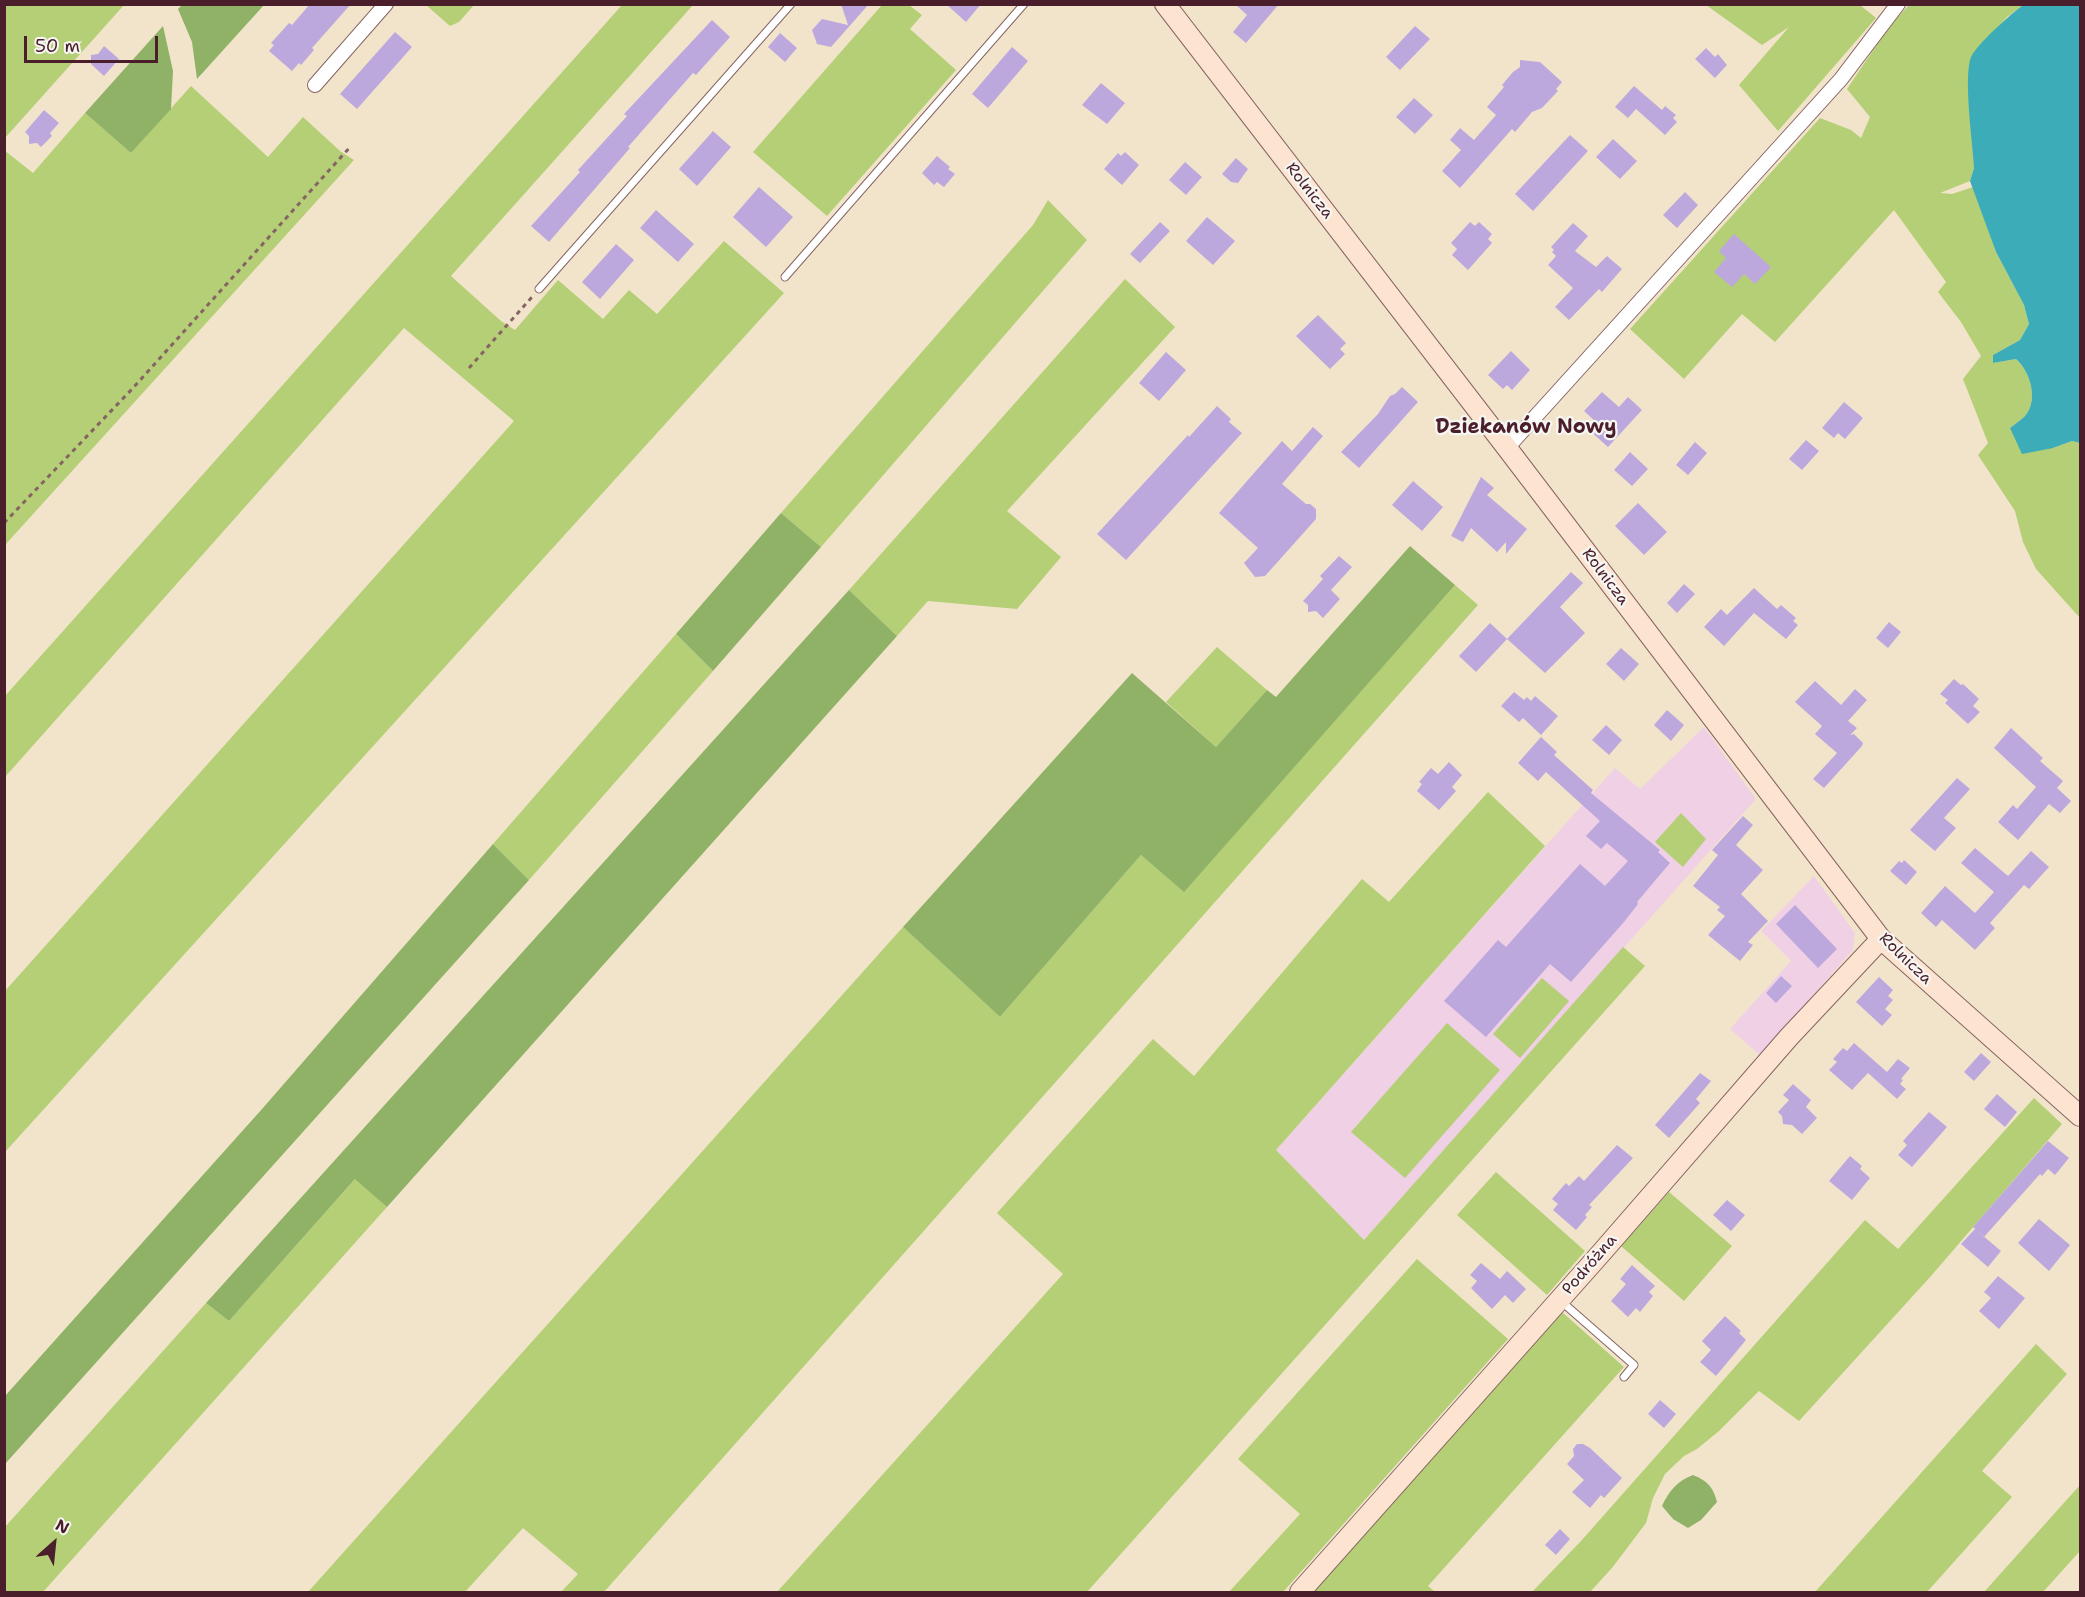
<!DOCTYPE html>
<meta charset="utf-8">
<style>
body{margin:0}
#map{position:relative;width:2085px;height:1597px;overflow:hidden;background:#f2e4cb;font-family:"Shantell Sans",sans-serif}
canvas{display:block}
.frame{position:absolute;inset:0;border:6px solid #4a1f2b;pointer-events:none}
.north{position:absolute;left:24px;top:1513px;width:60px;height:60px;-webkit-text-stroke:4px #f6f6f2;paint-order:stroke;rotate:27deg;font-size:16px;font-weight:700;line-height:24px;text-align:center;color:#4a1f2b}
.north::after{content:'';display:block;margin:auto;width:21px;height:27px;background:#4a1f2b;clip-path:polygon(50% 0,100% 100%,50% 72%,0 100%)}
.scale{position:absolute;left:24px;top:36px;width:134px;height:27px;box-sizing:border-box;border:3px solid #4a1f2b;border-top:0;padding-left:8px;font-size:18px;line-height:21px;white-space:nowrap;color:#4a1f2b;-webkit-text-stroke:4px #f6f6f2;paint-order:stroke}
</style>
<div id="map">
<canvas width="2085" height="1597"></canvas>
<div class="frame"></div>
<div class="north">N</div>
<div class="scale">50 m</div>
</div>
<script>
const c = document.querySelector('canvas').getContext('2d');
c.lineJoin = 'round';
function paint(path, color) {
  c.fillStyle = color;
  c.fill(path, 'evenodd');
}
function strokePath(path, color, width, dash) {
  c.strokeStyle = color;
  c.lineWidth = width;
  c.lineCap = dash ? 'butt' : 'round';
  c.setLineDash(dash || []);
  c.stroke(path);
}
function label(font, color, halo, rows, align = 'center') {
  c.font = font + ' "Shantell Sans",sans-serif';
  c.lineWidth = 4.5;
  c.setLineDash([]);
  c.textBaseline = 'middle';
  c.strokeStyle = halo;
  c.fillStyle = color;
  for (const [text, x, y, turn = 0] of rows) {
    c.save();
    c.translate(x, y);
    c.rotate((+turn || 0) * Math.PI / 180);
    c.textAlign = isNaN(turn) ? turn : align;
    if (halo) c.strokeText(text, 0, 0);
    c.fillText(text, 0, 0);
    c.restore();
  }
}
paint(new Path2D(`
 M1704,727L1756,799L1364,1240L1276,1150L1615,768L1640,789Z
 M1814,876L1855,933L1853,950L1760,1055L1730,1029L1791,961L1761,931Z`), '#f0d0e4');
paint(new Path2D(`
 M5,4L124,5L5,138L4,5Z
 M426,5H474L459,22L450,26Z
 M622,5H693L451,276L501,321L515,330L558,280L603,319L629,290L657,314L724,241L784,293L5,1152V991L514,421L404,328L5,777V696Z
 M882,5H909L922,15L910,29L956,70L827,216L753,152Z
 M1706,5H1860L1876,18L1778,131L1739,85L1789,27L1762,45Z
 M1909,5H2023L2007,17L1971,57L1974,168L1970,181L1940,193L1952,194L1973,187L1996,252L2024,305L2029,324L2020,340L1993,355V363L2016,359C2030,371 2039,400 2025,416C2021,420 2015,424 2010,428L2053,448L2072,441L2080,443V618L2036,569L2023,542L2015,511L1978,455L1988,443L1963,379L1981,356L1961,322L1938,292L1946,282L1894,210L1775,342L1742,314L1684,379L1630,329L1820,118L1851,130L1861,138L1870,117L1847,89L1888,28Z
 M191,86L268,157L303,117L340,151L354,160L5,545L4,150L33,173L85,113L131,153Z
 M1048,200L1087,240L821,547L781,513L1033,225Z
 M1125,279L1175,327L1007,511L1061,557L1017,609L928,601L897,636L849,590Z
 M1455,585L1478,605L604,1592H561L578,1574L523,1528L465,1592H308L903,927L1000,1017L1141,855L1184,891Z
 M676,634L713,671L529,880L493,844Z
 M1217,647L1267,690L1216,747L1166,702Z
 M1488,792L1545,846L1276,1150L1364,1240L1623,947L1645,966L1087,1592H777L1063,1274L997,1213L1153,1039L1194,1076L1362,879L1389,902Z
 M1681,813L1706,839L1683,867L1655,842Z
 M1542,978L1569,1001L1520,1058L1493,1034Z
 M1447,1023L1500,1070L1405,1178L1351,1132Z
 M2034,1098L2062,1124L1931,1276L1799,1421L1759,1391L1719,1431L1697,1449L1684,1456L1665,1474L1653,1498L1646,1523L1612,1568L1590,1592H1532L1581,1541L1865,1220L1898,1249Z
 M1496,1172L1585,1251L1547,1295L1457,1215Z
 M356,1178L387,1207L43,1592H5V1527L206,1303L229,1321Z
 M1669,1192L1732,1246L1684,1301L1621,1246Z
 M1417,1259L1508,1339L1283,1592H1229L1300,1514L1238,1459Z
 M1562,1312L1624,1367L1428,1586L1435,1592H1313Z
 M2036,1344L2067,1374L1982,1471L2012,1497L1927,1592H1815Z
 M2080,1485V1551L2043,1592H1984Z`), '#b4cf75');
paint(new Path2D(`
 M182,5V4L264,5L197,79L192,42L178,9Z
 M163,26L173,71L171,109L131,153L85,113Z
 M781,513L821,547L713,671L676,634Z
 M1410,546L1455,585L1184,892L1141,855L1000,1017L903,927L1132,673L1216,747L1267,690L1276,697Z
 M849,590L897,636L387,1207L355,1179L229,1321L206,1303Z
 M493,844L529,880L5,1464V1396L262,1109Z
 M1693,1475C1708,1481 1713,1487 1717,1502L1701,1520L1688,1528L1673,1519L1662,1506C1669,1491 1677,1481 1693,1475Z`), '#8fb266');
paint(new Path2D(`
 M2023,5H2080V443L2072,441L2053,448L2022,454L2010,428C2015,424 2021,420 2025,416C2039,400 2030,371 2016,359L1993,363V355L2020,340L2029,324L2024,305L1996,252L1970,181L1974,168C1973,144 1963,78 1971,57C1977,44 2011,14 2023,5Z`), '#3cacb8');
paint(new Path2D(`
 M310,4H351L312,48L314,50L301,65L299,63L292,71L269,51L274,45L271,43L289,23L292,25Z
 M841,4H869L831,47L817,44L812,30L822,19L848,25Z
 M946,4H981L966,22Z
 M1235,4H1279L1246,43L1233,32L1247,15Z
 M712,20L730,37L696,75L693,73L628,147L630,148L549,242L531,226L580,172L578,170L627,116L624,114Z
 M1415,26L1430,39L1400,70L1386,57Z
 M395,32L412,47L357,109L340,94Z
 M780,33L797,48L785,62L768,47Z
 M104,46L119,59L104,76L91,64V55L98,54Z
 M1012,47L1028,61L988,108L972,94Z
 M1706,48L1715,57L1718,54L1727,65L1715,78L1695,59Z
 M1520,60L1540,62L1562,82L1556,89L1558,91L1542,108L1532,112L1515,132L1512,129L1460,188L1442,171L1461,150L1450,140L1460,128L1474,140L1496,115L1487,107L1504,87L1502,85L1513,72L1520,67Z
 M1101,83L1125,103L1107,124L1082,105Z
 M1634,86L1662,110L1665,106L1676,115L1673,118L1677,122L1665,135L1636,109L1628,118L1615,107Z
 M1414,98L1433,115L1415,134L1396,117Z
 M44,110L59,123L50,133L52,136L41,147L37,143L29,144V136L25,132Z
 M713,131L731,147L697,186L679,169Z
 M1570,135L1588,151L1533,211L1515,194Z
 M1613,139L1637,161L1620,179L1596,157Z
 M1125,152L1139,165L1122,185L1104,169L1118,153L1121,156Z
 M937,156L950,167L948,169L955,174L944,187L937,182L934,185L922,173Z
 M1236,158L1248,169L1238,183L1231,182L1222,174Z
 M1185,162L1202,177L1186,195L1169,180Z
 M759,187L793,217L766,247L733,217Z
 M1685,192L1698,205L1677,228L1663,215Z
 M656,210L694,244L678,262L640,228Z
 M1207,217L1235,241L1213,265L1186,241Z
 M1160,222L1170,231L1140,263L1130,254Z
 M1470,222L1475,226L1479,222L1492,234L1488,239L1492,243L1468,270L1452,255L1457,249L1451,243Z
 M1573,223L1588,236L1575,251L1596,267L1607,256L1622,269L1602,292L1599,289L1569,320L1555,307L1573,288L1548,265L1556,256L1552,252L1554,250L1551,247Z
 M1734,234L1771,267L1755,284L1744,274L1732,287L1714,272L1726,258L1719,251Z
 M616,244L634,260L600,299L582,282Z
 M1318,315L1346,343L1340,349L1345,354L1330,369L1296,336Z
 M1511,351L1530,370L1512,390L1507,385L1503,389L1488,375Z
 M1166,352L1186,370L1159,401L1139,383Z
 M1402,387L1418,402L1359,468L1341,452L1378,414L1390,396L1395,394Z
 M1602,392L1619,407L1628,397L1642,410L1608,447L1589,430L1596,422L1584,411Z
 M1844,402L1863,418L1845,439L1838,433L1834,438L1822,428Z
 M1217,406L1231,419L1229,422L1242,433L1126,560L1097,534L1188,435L1189,437Z
 M1313,427L1323,436L1282,484L1306,504H1310L1316,509V519L1265,576L1255,577L1244,563L1258,548L1219,513L1282,441L1292,451Z
 M1806,440L1819,451L1802,470L1789,459Z
 M1695,442L1707,453L1688,475L1676,465Z
 M1630,452L1648,469L1632,486L1614,470Z
 M1481,477L1494,488L1487,495L1527,529L1506,554V542L1497,552L1471,528L1463,542L1451,536Z
 M1413,481L1443,507L1422,531L1392,505Z
 M1638,503L1667,532L1644,555L1615,526Z
 M1339,556L1352,567L1331,590L1340,599L1323,618L1316,611L1308,612V605L1303,601L1323,579L1320,576Z
 M1571,572L1583,583L1560,607L1585,633L1545,673L1507,639Z
 M1684,584L1695,594L1677,613L1667,603Z
 M1754,588L1777,609L1781,605L1796,618L1793,621L1798,625L1786,639L1754,613L1724,646L1704,627L1721,609L1727,615Z
 M1889,622L1901,632L1888,648L1876,638Z
 M1490,623L1507,639L1476,672L1459,656Z
 M1621,648L1639,664L1624,681L1606,664Z
 M1954,679L1961,685L1963,684L1979,699L1973,706L1980,712L1968,724L1945,703L1948,700L1940,694Z
 M1815,681L1841,705L1855,689L1867,700L1848,721L1857,728L1850,735L1854,734L1863,743L1862,746L1824,788L1813,779L1837,753L1815,734L1822,726L1795,702Z
 M1514,692L1524,700L1527,697L1531,701L1535,696L1558,716L1541,735L1523,718L1519,722L1501,706Z
 M1667,710L1684,725L1671,741L1654,725Z
 M1606,725L1622,740L1609,755L1592,740Z
 M2011,728L2043,758L2040,761L2063,781L2057,788L2071,801L2060,813L2049,804L2018,840L1998,822L2013,805L2017,809L2036,787L1994,748Z
 M1541,737L1557,752L1554,755L1593,790L1591,793L1660,850L1658,852L1670,863L1637,902L1638,904L1624,922L1571,982L1550,964L1486,1037L1444,1001L1498,940L1506,947L1580,864L1605,886L1628,861L1607,843L1601,849L1586,836L1600,821L1546,772L1538,781L1518,763Z
 M1449,762L1462,775L1452,787L1456,791L1439,810L1417,791L1422,784L1419,782L1431,768L1438,774Z
 M1957,778L1970,789L1944,818L1956,828L1935,851L1910,830Z
 M1743,816L1753,825L1736,845L1763,870L1741,894L1768,921L1748,942L1753,945L1740,961L1708,935L1725,916L1717,910L1720,907L1693,886L1718,855L1712,850Z
 M1975,848L2008,876L2031,851L2049,867L2029,889L2024,885L1990,923L1995,928L1975,950L1942,920L1936,927L1921,913L1945,886L1975,913L1994,892L1961,863Z
 M1904,860L1917,872L1906,885L1890,871L1899,861L1902,863Z
 M1795,905L1837,949L1818,968L1776,924Z
 M1781,976L1792,986L1776,1003L1766,993Z
 M1879,977L1893,990L1888,996L1893,1000L1885,1009L1892,1015L1882,1026L1856,1002Z
 M1854,1043L1887,1072L1898,1059L1910,1068L1901,1079L1903,1080L1900,1084L1906,1089L1897,1099L1868,1073L1852,1090L1829,1070L1837,1062L1833,1059L1843,1048L1847,1051Z
 M1981,1053L1991,1062L1974,1081L1964,1072Z
 M1700,1073L1711,1081L1696,1099L1700,1103L1669,1138L1655,1125Z
 M1793,1084L1811,1100L1806,1107L1817,1118L1802,1134L1792,1125L1783,1124L1782,1116L1778,1112L1789,1100L1783,1095Z
 M1997,1094L2017,1112L2005,1127L1984,1109Z
 M1929,1112L1947,1127L1912,1167L1898,1155L1907,1145L1903,1141Z
 M2048,1141L2069,1158L2055,1175L2048,1169L2042,1176L2040,1174L1984,1237L1973,1227Z
 M1617,1145L1633,1158L1589,1205L1592,1207L1585,1215L1587,1217L1576,1230L1553,1210L1558,1204L1552,1199L1566,1183L1569,1186L1579,1176L1584,1181Z
 M1850,1156L1862,1166L1860,1169L1870,1178L1852,1200L1829,1181Z
 M1727,1200L1745,1215L1731,1231L1713,1215Z
 M2039,1219L2070,1245L2049,1271L2018,1243Z
 M1975,1229L2001,1251L1988,1267L1961,1244Z
 M1481,1263L1500,1279L1507,1271L1526,1289L1513,1303L1505,1295L1492,1309L1471,1288L1477,1281L1470,1275Z
 M1632,1265L1655,1286L1649,1292L1653,1296L1640,1312L1636,1308L1628,1317L1611,1301L1626,1284L1620,1279Z
 M1998,1276L2025,1298L1999,1329L1979,1311L1991,1298L1984,1292Z
 M1725,1316L1741,1331L1739,1333L1746,1340L1716,1376L1700,1362L1711,1350L1702,1341Z
 M1660,1400L1676,1414L1664,1428L1648,1414Z
 M1577,1444H1583L1590,1448L1622,1478L1604,1498L1601,1495L1590,1508L1572,1492L1584,1480L1567,1464L1574,1456L1573,1449Z
 M1560,1529L1570,1539L1556,1555L1545,1545Z`), '#bda8de');
const lane = new Path2D(`
 M785,277L1024,4
 M539,289L791,4
 M1562,1302L1634,1365L1624,1377`);
const street = new Path2D(`
 M315,85L386,4
 M1507,448L1841,79L1898,4`);
const secondary = new Path2D(`
 M1165,4L1507,448L1881,939L2080,1116
 M1300,1592L1602,1252L1789,1037L1881,939`);
strokePath(lane, '#856463', 9);
strokePath(street, '#856463', 16);
strokePath(secondary, '#856463', 22);
strokePath(new Path2D(`
 M469,368L532,297
 M4,523L133,388L351,146`), '#856463', 3, [4.5, 4.5]);
strokePath(lane, '#fff', 7);
strokePath(street, '#fff', 14);
strokePath(secondary, '#fde4d1', 20);
label('16px', '#4a1f2b', '#f6f6f2', [
 ["Rolnicza",1309,191,52],
 ["Rolnicza",1605,577,53],
 ["Rolnicza",1905,959,44],
 ["Podróżna",1590,1265,-49]
]);
label('bold 20px', '#4a1f2b', '#f6f6f2', [
 ["Dziekanów Nowy",1526,428]
]);
</script>
